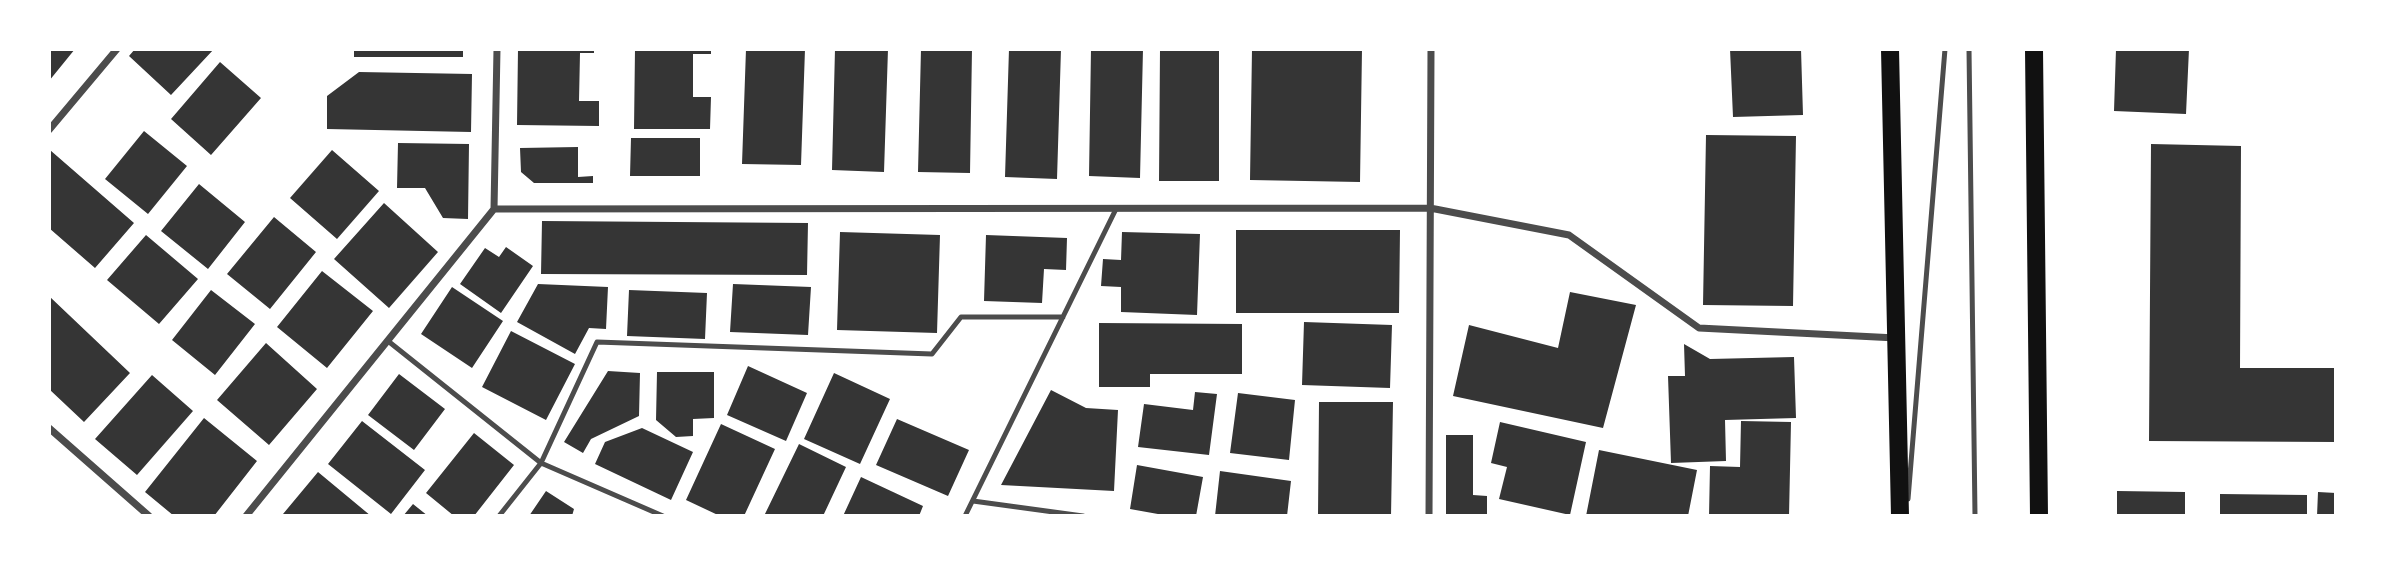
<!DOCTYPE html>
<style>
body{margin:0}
#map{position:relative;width:2385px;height:565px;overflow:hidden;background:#fff;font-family:"Libre Baskerville",serif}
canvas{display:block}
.frame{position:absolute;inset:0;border:51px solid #fff;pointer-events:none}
</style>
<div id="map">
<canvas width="2385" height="565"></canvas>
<div class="frame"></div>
</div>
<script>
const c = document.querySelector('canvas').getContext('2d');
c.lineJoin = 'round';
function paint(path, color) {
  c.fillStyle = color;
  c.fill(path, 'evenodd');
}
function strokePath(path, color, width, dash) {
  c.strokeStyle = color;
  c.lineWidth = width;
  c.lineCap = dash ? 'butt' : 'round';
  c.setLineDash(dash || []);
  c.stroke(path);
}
paint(new Path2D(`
 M49,49H75L49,81Z
 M135,49H214L171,95L129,56Z
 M354,49H463V57H354Z
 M518,49H594V53H580L579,101H599V126L517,125Z
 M635,49H711V54H693V97H711L710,129H634Z
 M746,49H805L801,165L742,164Z
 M835,49H888L884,172L832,170Z
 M921,49H972L970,173L918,172Z
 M1009,49H1061L1057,179L1005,177Z
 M1091,49H1143L1140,178L1089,176Z
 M1160,49H1219V181H1159Z
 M1252,49H1362L1360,182L1250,180Z
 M1730,49H1801L1803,115L1733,117Z
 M2116,49H2189L2186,114L2114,111Z
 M220,62L261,98L211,155L171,119Z
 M359,72L472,74L471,132L327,129V96Z
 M144,131L187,166L148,214L105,179Z
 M1706,135L1796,136L1793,306L1703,305Z
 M631,138H700V176H630Z
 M398,143L469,144L468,219L443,218L425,188H397Z
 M2151,144L2241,146L2240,368H2336V442L2149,441Z
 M578,147V177L593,176V183H534L521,172L520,148Z
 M50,150L134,223L95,268L49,228Z
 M332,150L379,191L337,239L290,198Z
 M199,184L245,222L208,269L161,231Z
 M384,203L438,252L389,308L334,259Z
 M274,217L316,252L270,309L227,274Z
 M542,221L808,223L807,275L541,274Z
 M1236,230H1400L1399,313H1236Z
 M840,232L940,235L937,333L837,330Z
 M1122,232L1200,234L1197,315L1121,312V287L1101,286L1103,259L1121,260Z
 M146,235L198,279L159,324L107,280Z
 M986,235L1067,238L1066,270L1044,269L1042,303L984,301Z
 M506,247L533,266L501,313L460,284L485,248L499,257Z
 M322,271L373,311L327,368L277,327Z
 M538,284L608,287L606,329L589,328L575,354L517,322Z
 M733,284L811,287L808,335L730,332Z
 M452,287L503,321L472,368L421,334Z
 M211,290L255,324L215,375L172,340Z
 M629,290L707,293L705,339L627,336Z
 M1570,292L1636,305L1603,428L1453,396L1469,325L1558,348Z
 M49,296L130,373L84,422L49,389Z
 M1304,322L1392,325L1390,388L1302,385Z
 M1099,323L1242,324V374H1150V387H1099Z
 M511,331L575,364L546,420L482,387Z
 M266,343L317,389L269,445L217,400Z
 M1684,344L1710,359L1794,357L1796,418L1725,420L1726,461L1671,463L1668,376H1685Z
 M748,366L807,393L786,441L727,415Z
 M608,371L640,373L639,416L591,439L583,453L564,442Z
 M657,372H714V418L693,419V436L676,437L656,420Z
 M834,373L890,399L860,464L804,439Z
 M399,374L445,409L414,450L368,415Z
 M152,375L193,411L137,475L95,439Z
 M1051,390L1086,408L1118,410L1114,491L1001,485Z
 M1195,392L1217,394L1209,455L1138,447L1144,404L1193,410Z
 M1238,393L1295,400L1289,460L1230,453Z
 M1319,402H1393L1391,516H1318Z
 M204,418L257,461L214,516H174L145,492Z
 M897,419L969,450L948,496L876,465Z
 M362,421L425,470L391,514L328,464Z
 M1741,421L1791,422L1789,516H1709L1710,466L1740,467Z
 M1500,422L1586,442L1570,515L1499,499L1507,467L1491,463Z
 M721,424L775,449L744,516H720L686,500Z
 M642,428L693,452L671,500L595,464L605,442Z
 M474,433L514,465L474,516H454L426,493Z
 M1446,435H1473V495L1487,496V516H1446Z
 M799,444L846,467L823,516H764Z
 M1599,450L1697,470L1688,516H1586Z
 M1137,465L1203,477L1196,516H1169L1130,509Z
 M1220,471L1291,481L1287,516H1215Z
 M318,472L371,516H285L283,514Z
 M861,477L923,506L919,516H843Z
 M546,491L574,509L572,516H529Z
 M2117,491L2185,492V516H2117Z
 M2318,492L2336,493V516H2317Z
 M2220,494L2307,495V516H2220Z
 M413,504L428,516H403Z`), '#353535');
strokePath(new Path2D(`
 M1969,49L1975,516
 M388,341L541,463L663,516
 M1908,499L1945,49
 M973,501L1083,516
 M499,516L541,463L597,342L932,354L961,317H1063
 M965,516L1116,209`), '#4c4c4c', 5);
strokePath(new Path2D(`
 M49,130L117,49
 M494,209L497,49
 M49,428L149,516
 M246,516L494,209L1430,208L1569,235L1699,328L1896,338
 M1429,516L1431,49`), '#4c4c4c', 7);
strokePath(new Path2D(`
 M1890,49L1900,516
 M2034,49L2039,516`), '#111', 18);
</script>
